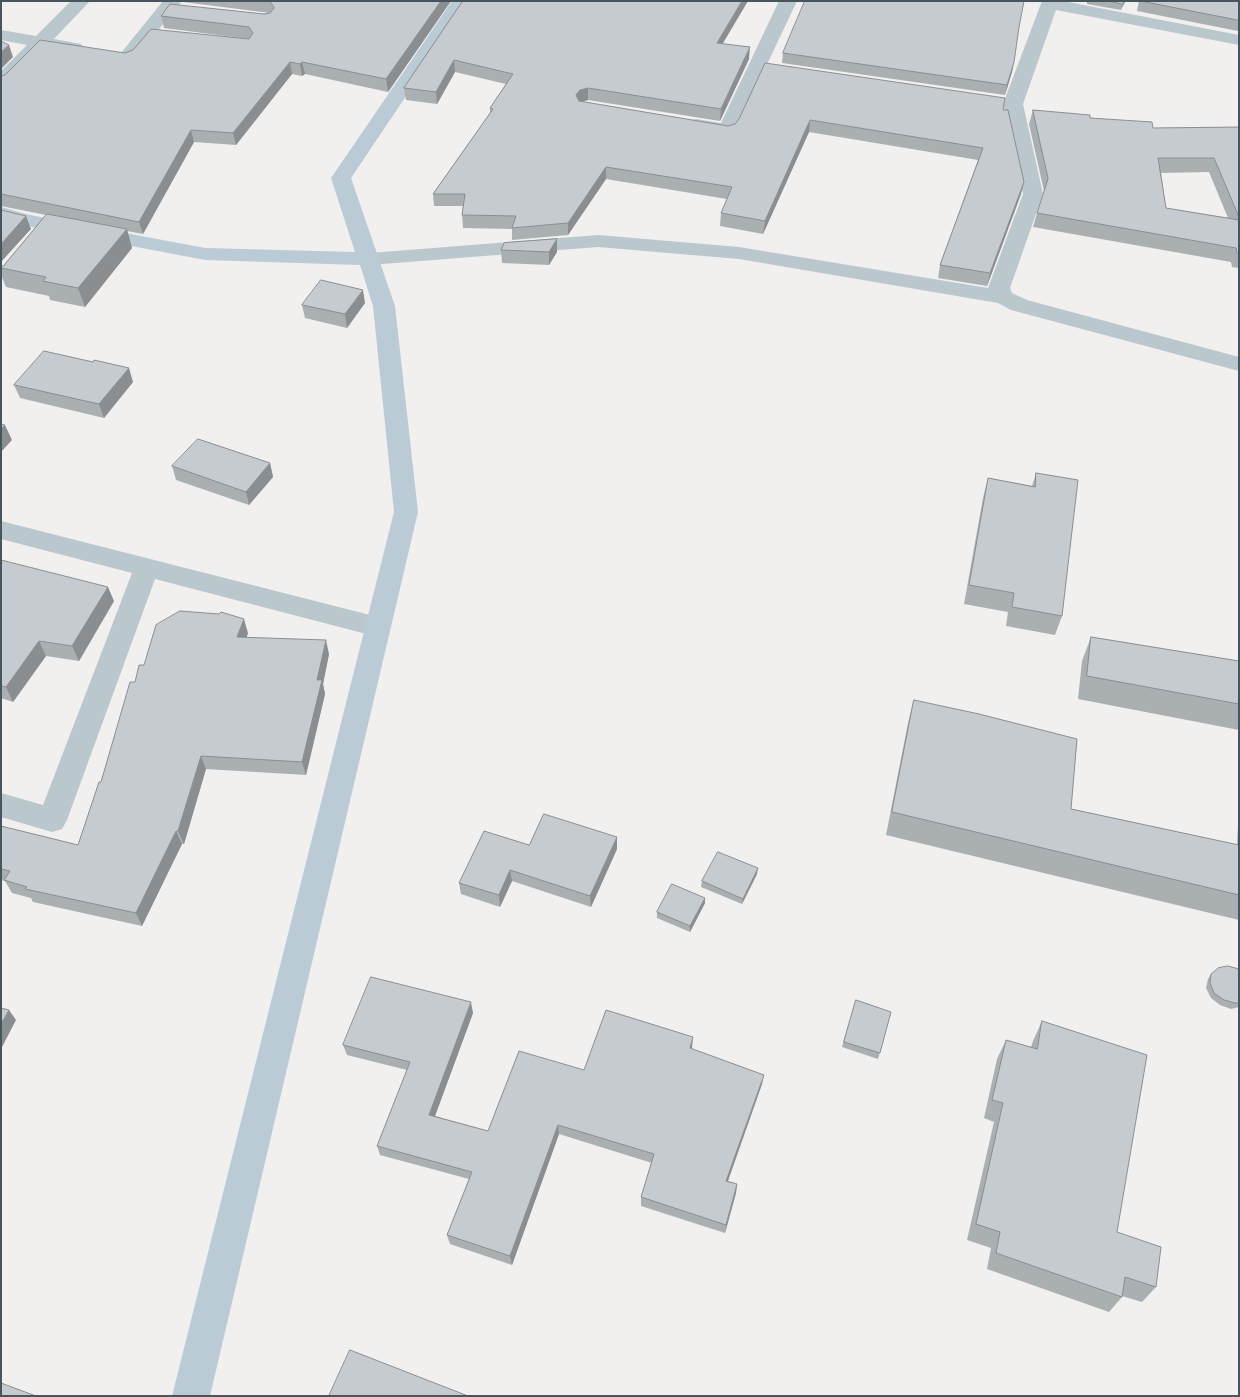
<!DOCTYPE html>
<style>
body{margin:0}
#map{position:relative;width:1240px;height:1397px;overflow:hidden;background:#f2efef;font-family:Mulish,sans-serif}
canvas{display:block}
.frame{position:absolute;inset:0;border:2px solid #46565e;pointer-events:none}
</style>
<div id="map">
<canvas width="1240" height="1397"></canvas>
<div class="frame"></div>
</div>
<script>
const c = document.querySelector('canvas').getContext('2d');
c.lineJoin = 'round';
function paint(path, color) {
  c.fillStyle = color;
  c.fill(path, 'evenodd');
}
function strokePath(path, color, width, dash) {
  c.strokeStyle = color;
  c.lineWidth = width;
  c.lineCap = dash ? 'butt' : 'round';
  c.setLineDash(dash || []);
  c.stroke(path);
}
paint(new Path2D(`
 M71,1H90L54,39L81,44L84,48L81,52L75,53L45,48L8,86L1,88V71L27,45L1,40V30L36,36Z
 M163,1H182L133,61H121L118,57L121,53Z
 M779,1H797L734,134L727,136L689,129L686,125L689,121L696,119L721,123Z
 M1042,1H1063L1239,35V45L1056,10L1023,104L1043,194L1010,288L1012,293L1027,300L1239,357V371L1011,310L998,303L739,259L598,247L370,265L362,264L359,259L362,254L370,253L598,235L739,247L988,288L1023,194L1003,104Z
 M1,521L378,617L387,620L391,627L387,634L378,637L155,579L67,820L62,829L52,832L1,817V793L43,805L132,573L1,539Z`), '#bac7cd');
paint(new Path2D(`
 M452,1H470L351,178L395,306L418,512L210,1396H172L394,512L373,306L360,265L205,260L21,225L1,220V207L30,215L205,248L355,252L331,178Z`), '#bbcbd5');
paint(new Path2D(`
 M183,1H451L388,92L305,74L302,76L292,74L236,145L194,142L143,234L127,231L132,248L85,307L50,300L49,296L6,287L1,275V266H3L46,215L1,206V76L125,53L249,39L164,28L161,16L264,14L270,13L183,2Z
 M463,1L723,44L749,59L720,121L588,100L583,102L728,126L735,124L1003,110L1021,194L987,286L938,278L940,265L978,160L809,132L763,234L720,226L721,213L727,199L606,179L568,235L512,240V229L463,228L462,215L463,206H434L433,194L490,113V108L506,84L455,72L437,104L406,100L404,88Z
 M1087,1H1126L1121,10L1087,4Z
 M1139,1H1239V29L1238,31L1137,11Z
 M1019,27L1012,72L1005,95L782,63L783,53Z
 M1033,110L1090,118L1153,128L1239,127V268L1232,267L1231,262L1033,227L1037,213L1044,191L1029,124ZM1209,172L1228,218L1166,208L1161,173Z
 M557,239V252L549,265L502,263L501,250Z
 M365,303L347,328L305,318L302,305Z
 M133,382L104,418L20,398L14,385Z
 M270,463L273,477L249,505L176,480L172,466Z
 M1036,473L1062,616L1055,635L1006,626L1008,612L964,604L983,498L988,478L1032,486Z
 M1,560L114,601L79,661L46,656L13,702L1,698Z
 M219,614L248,633L246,637L329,654L323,684L325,694L306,775L206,769L184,844H182L142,926L33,902L31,898L12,893L5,881L1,880V826L78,845L101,782L135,682L144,665Z
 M1091,637L1239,661V730L1078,699L1082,661Z
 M914,700L1071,809L1237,845L1239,805V920L886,835L908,723Z
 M529,845L617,849L591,907L512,881L500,907L461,894L459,883Z
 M757,874L742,904L701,887L702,881Z
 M705,898V903L690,932L657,918V912Z
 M1239,969V1007L1231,1009L1220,1005L1211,998L1206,988L1208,979L1211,974Z
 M856,1000L891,1012L878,1059L842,1047Z
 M473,1013L435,1116L488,1131L584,1070L692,1048V1049L762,1084L728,1181L737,1184L736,1193L725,1233L641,1206V1197L652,1163L559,1134L512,1265L450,1244L447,1235L469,1179L380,1155L377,1146L407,1070L347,1055L343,1045Z
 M1042,1021L1117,1232L1156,1287L1142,1302L1122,1296V1297L1109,1312L987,1269L991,1248L967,1240L994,1122L984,1118L997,1059L1006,1040L1031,1047L1033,1041Z`), '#aaafb2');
paint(new Path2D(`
 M441,1H451L388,92L386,79Z
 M742,1H748L716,55L717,43Z
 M9,45L13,57L1,69V52Z
 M750,47L749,59L720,121L721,109Z
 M454,60L455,72L437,104L436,92Z
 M290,62L292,74L236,145L233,133Z
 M302,62L305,74L302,76L300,64Z
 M1014,62L1012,72L1005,95L1007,85Z
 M588,88V100L580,102L576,107V95L580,90Z
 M810,120L809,132L763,234L765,221Z
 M191,130L194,142L143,234L139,222Z
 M606,167V179L568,235V223Z
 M1024,182L1021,194L987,286L990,273Z
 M26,216L31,229L1,262V244Z
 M127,229L132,248L85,307L78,288Z
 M557,239V252L549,265V252Z
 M363,290L365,303L347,328L345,314Z
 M129,368L133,382L104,418L99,404Z
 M5,425L12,440L1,452V429Z
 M270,463L273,477L249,505L246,492Z
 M108,587L114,601L79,661L72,646Z
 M244,619L248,633L242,651L237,637Z
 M326,640L329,654L323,684L325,694L306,775L302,762L317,680Z
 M39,641L46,656L13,702L6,687Z
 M201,756L206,769L184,844L178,831Z
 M176,831L182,844L142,926L136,913Z
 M617,837V849L591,907L590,896Z
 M758,868L757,874L742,904L743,899Z
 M510,870L512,881L500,907L499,895Z
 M705,898V903L690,932V926Z
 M471,1002L473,1013L432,1124L429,1115Z
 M9,1010L16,1020L1,1049V1024Z
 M693,1037L692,1048L689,1058L690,1048Z
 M764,1075L762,1084L725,1189L726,1181Z
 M558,1125L559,1134L512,1265L510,1256Z
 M737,1184L736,1193L725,1233L726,1225Z`), '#8b8e91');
const building = new Path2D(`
 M270,1H441L386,79L302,62L300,64L290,62L233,133L191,130L139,222L1,194V76L5,75L40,40L125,53L133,50L151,29L249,39L253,33L249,27L161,16L170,4L264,14L270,13L274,8Z
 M463,1H742L717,43L750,47L721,109L588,88L580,90L576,95L579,101L728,126L735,124L739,119L765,63L1005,98L1003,110H1008L1024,182L990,273L940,265L983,148L810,120L765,221L721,213L732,187L606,167L568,223L512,228L516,216L462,215L465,194H433L493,109L490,108L513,74L454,60L436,92L404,88Z
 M805,1H1024L1019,27L1014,62L1007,85L783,53Z
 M1109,1H1124L1123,4Z
 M1141,1H1239V20Z
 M1,41L9,45L1,52Z
 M1033,110L1090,115V118L1152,122L1153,128L1239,127V217L1214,158H1158L1166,208L1239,220V253H1237L1236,248L1037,213L1048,179Z
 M1,210L26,216L1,244Z
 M47,214L127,229L78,288L43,281L46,277L1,268V266H3Z
 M557,239L549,252L501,250L504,243Z
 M321,280L363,290L345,314L302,305Z
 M44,351L93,362L94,360L129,368L99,404L14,385Z
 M1,424L5,425L1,429Z
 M198,439L270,463L246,492L172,466Z
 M1036,473L1078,480L1062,616L1012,607L1014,593L969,585L988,478L1035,487Z
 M1,560L108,587L72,646L39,641L6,687L1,686Z
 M180,611L219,614L221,612L244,619L237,637L326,640L317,680H322L302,762L201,756L178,831H176L136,913L25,889L27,887L4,880L10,871L1,869V826L78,845L99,782H101L130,682H135L139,665H144L156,625Z
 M1091,637L1239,661V704L1087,676Z
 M914,700L979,714L1077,739L1071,809L1239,845V895L892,812Z
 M544,814L617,837L590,896L510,870L499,895L459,883L484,831L529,845Z
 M718,852L758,868L743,899L702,881Z
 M672,884L705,898L690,926L657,912Z
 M1228,966L1239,969V1003H1235L1224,1000L1214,993L1210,983L1211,974L1218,968Z
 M371,977L471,1002L429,1115L488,1131L519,1051L584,1070L606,1010L693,1037L690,1048L764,1075L726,1181L737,1184L726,1225L641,1197L654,1154L558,1125L510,1256L447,1235L472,1172L377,1146L410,1062L343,1045Z
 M856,1000L891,1012L880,1053L844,1042Z
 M1,1008L9,1010L1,1024Z
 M1042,1021L1147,1055L1117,1232L1161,1247L1156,1287L1125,1277L1122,1297L996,1253L1000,1232L976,1224L1003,1103L992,1100L1006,1040L1037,1049Z
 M350,1350L468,1396H329Z
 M1,1383L36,1396H1Z`);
paint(building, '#c6cbcf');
strokePath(building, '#8b8e91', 1);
</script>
